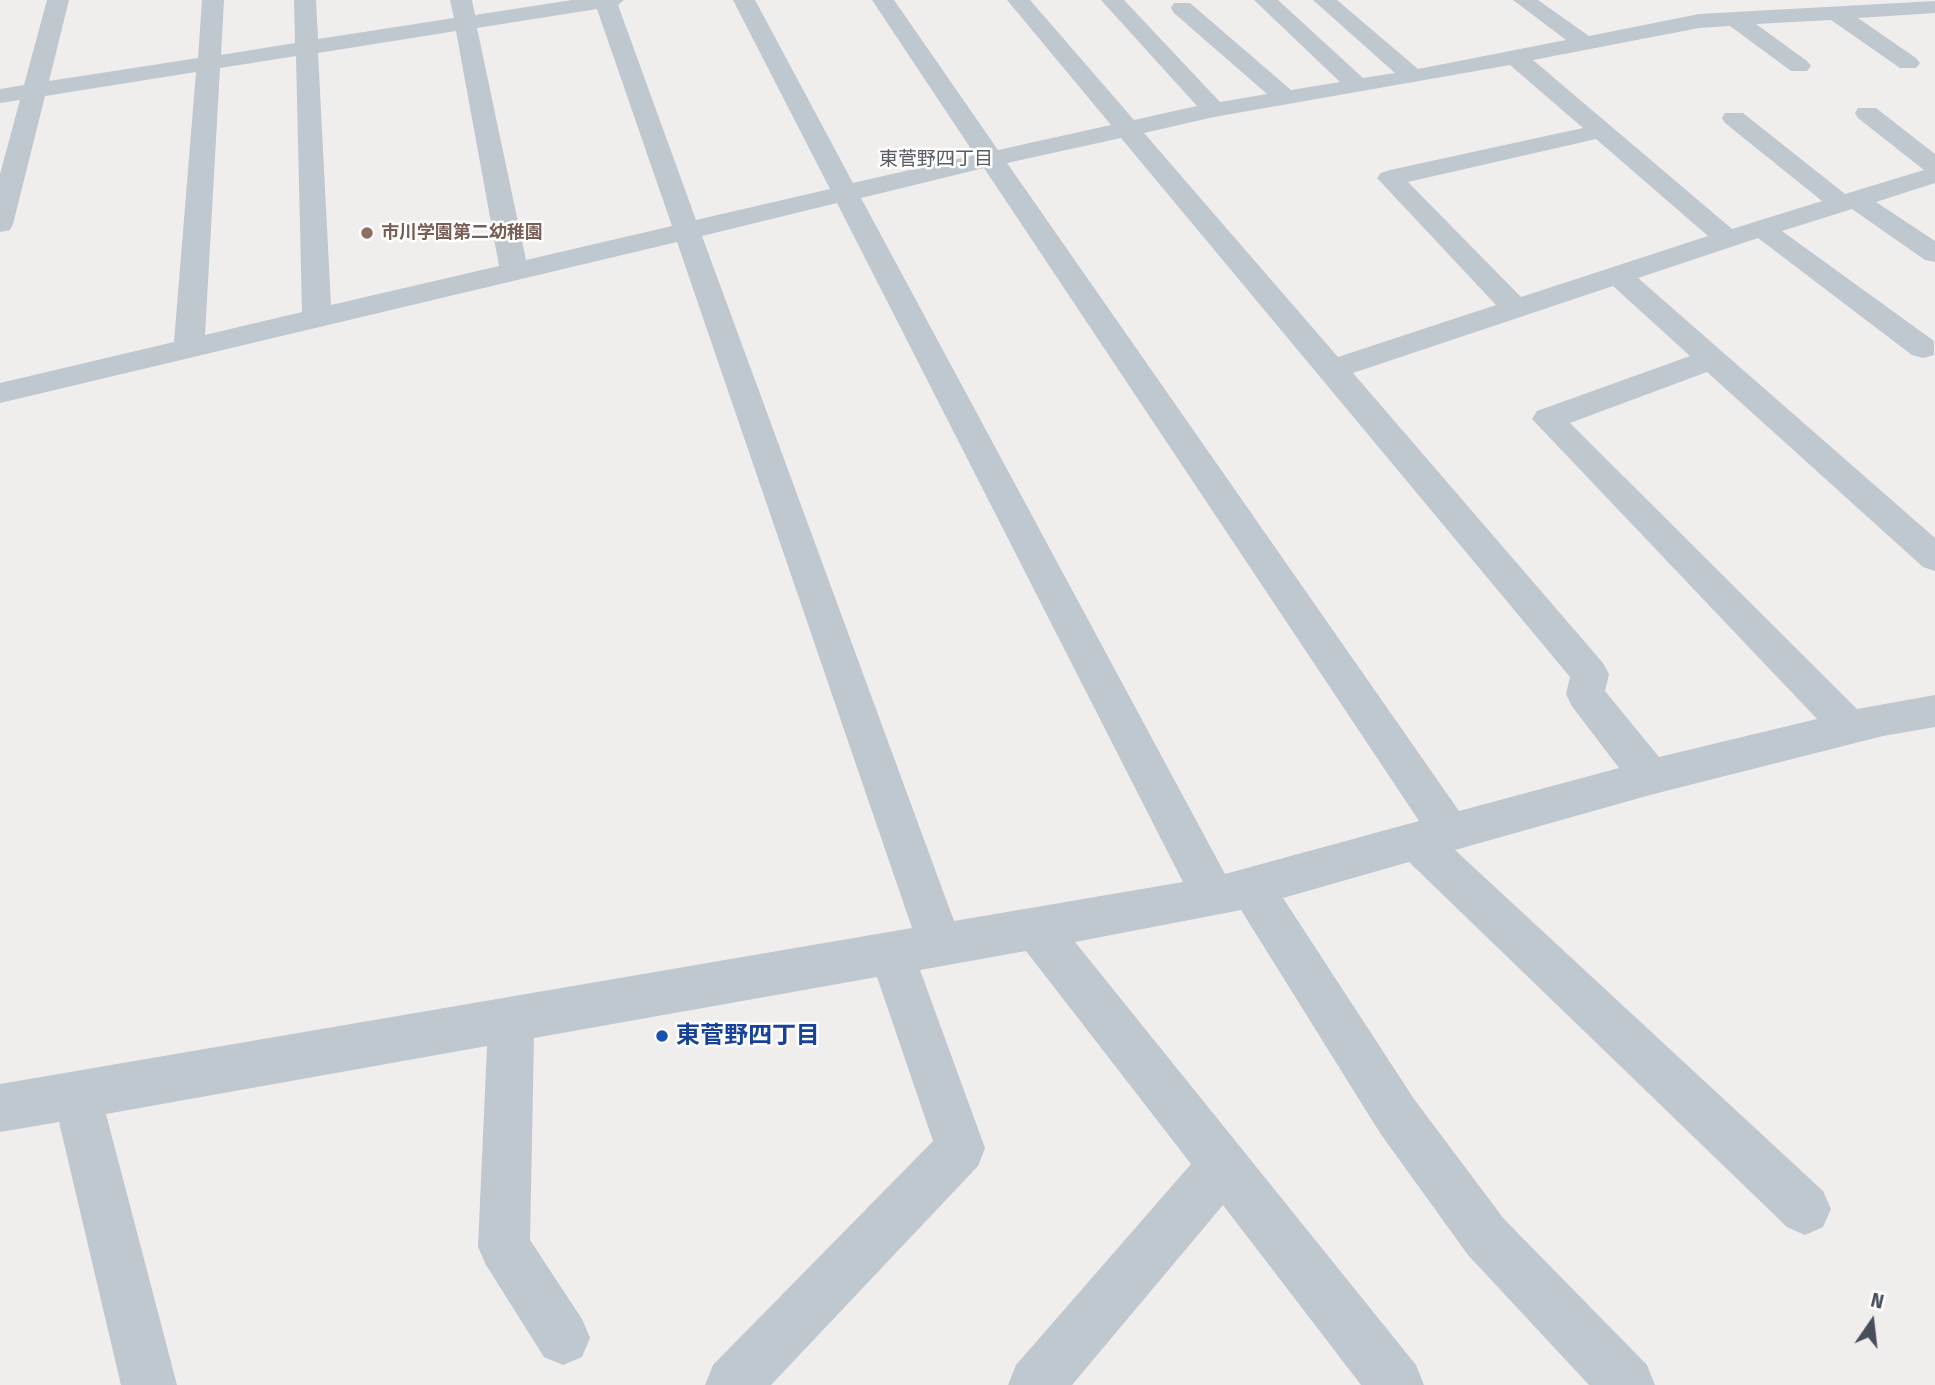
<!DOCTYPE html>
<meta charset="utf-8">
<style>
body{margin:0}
#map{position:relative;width:1935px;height:1385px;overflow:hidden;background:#f0eded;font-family:"Fira Sans",sans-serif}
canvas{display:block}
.north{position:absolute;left:1837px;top:1287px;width:70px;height:70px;-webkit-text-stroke:5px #fff;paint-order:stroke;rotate:14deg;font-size:19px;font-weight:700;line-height:28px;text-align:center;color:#474f59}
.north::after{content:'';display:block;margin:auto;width:24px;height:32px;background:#474f59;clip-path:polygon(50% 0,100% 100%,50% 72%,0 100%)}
</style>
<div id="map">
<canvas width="1935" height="1385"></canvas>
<div class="north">N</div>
</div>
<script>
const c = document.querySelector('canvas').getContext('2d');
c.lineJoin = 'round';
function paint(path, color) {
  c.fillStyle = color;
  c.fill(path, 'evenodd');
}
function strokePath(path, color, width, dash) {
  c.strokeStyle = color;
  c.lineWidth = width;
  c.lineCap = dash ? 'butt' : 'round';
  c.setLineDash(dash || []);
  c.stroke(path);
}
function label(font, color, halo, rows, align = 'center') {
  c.font = font + ' "Fira Sans","Noto Sans JP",sans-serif';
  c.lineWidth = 5;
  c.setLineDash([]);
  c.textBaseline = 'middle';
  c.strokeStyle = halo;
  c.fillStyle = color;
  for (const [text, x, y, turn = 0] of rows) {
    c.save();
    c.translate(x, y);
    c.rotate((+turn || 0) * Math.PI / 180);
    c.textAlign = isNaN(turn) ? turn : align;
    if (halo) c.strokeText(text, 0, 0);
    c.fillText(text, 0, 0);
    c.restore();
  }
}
paint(new Path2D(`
 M47,0H69L49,81L198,58L202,0H224L221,55L295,43L294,0H316L318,39L454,18L450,0H472L475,15L572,0H624L618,5L696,220L830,189L733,0H755L853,183L975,155L872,0H894L998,150L1111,125L1007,0H1030L1134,120L1197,106L1101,0H1124L1220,102L1267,94L1174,13L1171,8L1174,3H1190L1291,90L1340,82L1254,0H1278L1363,78L1395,73L1313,0H1337L1418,69L1566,40L1513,0H1538L1589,36L1699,14L1935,1V13L1858,18L1916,58L1920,63L1916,68H1900L1831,20L1756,24L1807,61L1811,66L1807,71H1791L1730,26L1699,28L1533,60L1732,229L1822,201L1725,123L1722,118L1725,113H1743L1845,194L1924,170L1858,118L1855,113L1858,108H1876L1935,154V183L1876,202L1935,241V262L1925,260L1852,209L1782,231L1934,341V355L1923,358L1912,355L1758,238L1638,278L1935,538V571L1923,567L1707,372L1570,423L1857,709L1935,695V727L1883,736L1650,795L1455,850L1823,1191L1831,1209L1823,1227L1805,1235L1787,1227L1409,862L1283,898L1414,1099L1504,1219L1647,1365L1655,1385H1589L1468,1255L1380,1133L1241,910L1075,942L1416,1365L1424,1385H1361L1223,1205L1072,1385H1008L1016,1365L1191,1164L1026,951L920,970L985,1148L978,1166L771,1385H705L713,1365L933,1141L877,977L534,1038L530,1240L582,1319L590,1338L582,1357L563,1365L544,1357L486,1265L478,1247L487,1046L106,1114L177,1385H121L59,1122L0,1132V1084L912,928L677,242L0,403V383L174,342L196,72L45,96L13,224L10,230L0,232V174L20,100L0,103V89L24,85ZM597,9L672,226L526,260L477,28ZM456,31L499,266L331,305L318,53ZM296,56L302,312L205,335L220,68ZM1510,65L1583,128L1390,170L1381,173L1377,178L1496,305L1338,357L1144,133L1214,117ZM1121,138L1570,677L1566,694L1571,705L1619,768L1459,811L1007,163ZM1596,139L1708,236L1521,297L1408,182ZM984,168L1419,821L1225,874L861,198ZM837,203L1183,882L954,921L702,236ZM1613,286L1690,356L1537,411L1532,419L1817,719L1659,757L1605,691L1609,674L1603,663L1353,373Z`), '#bfc7cf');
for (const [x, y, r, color] of [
 [367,233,7,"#8d6e63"],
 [662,1036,7,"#1a4fb4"]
]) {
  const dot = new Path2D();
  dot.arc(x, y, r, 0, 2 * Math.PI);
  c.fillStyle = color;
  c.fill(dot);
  strokePath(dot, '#fff', 2.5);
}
label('bold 18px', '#785e54', '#fff', [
 ["市川学園第二幼稚園",381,233]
], 'left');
label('19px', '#5a5d62', '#fff', [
 ["東菅野四丁目",936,160]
]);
label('bold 24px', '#164399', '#fff', [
 ["東菅野四丁目",676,1036]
], 'left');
</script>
